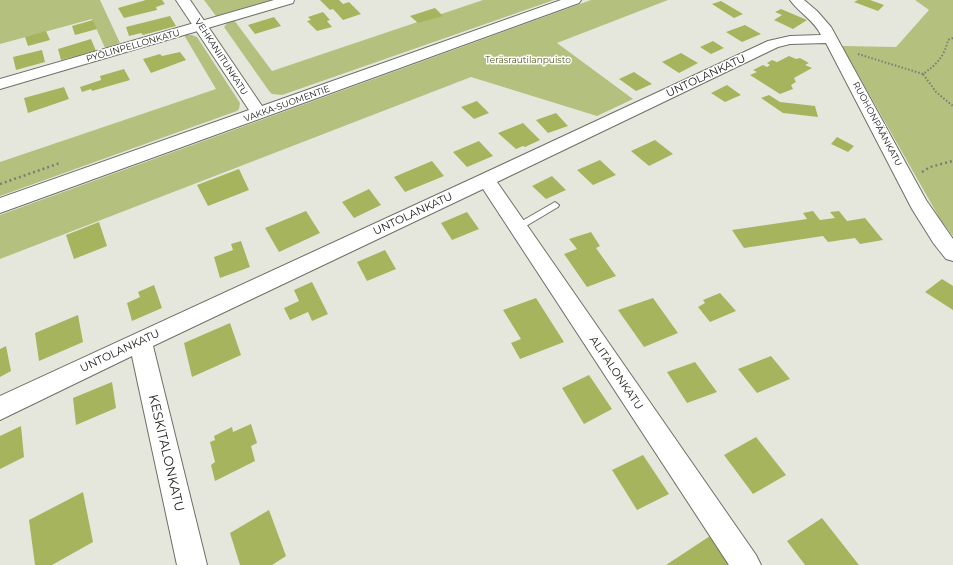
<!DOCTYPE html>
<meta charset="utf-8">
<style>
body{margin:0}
canvas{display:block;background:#e5e7dc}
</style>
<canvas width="953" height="565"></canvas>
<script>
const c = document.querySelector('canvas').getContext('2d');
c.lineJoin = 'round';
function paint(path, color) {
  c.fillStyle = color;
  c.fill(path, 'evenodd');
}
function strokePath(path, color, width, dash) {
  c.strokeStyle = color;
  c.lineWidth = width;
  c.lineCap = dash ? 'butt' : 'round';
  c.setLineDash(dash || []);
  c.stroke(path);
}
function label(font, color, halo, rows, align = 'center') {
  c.font = font + ' Montserrat,sans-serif';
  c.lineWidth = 3;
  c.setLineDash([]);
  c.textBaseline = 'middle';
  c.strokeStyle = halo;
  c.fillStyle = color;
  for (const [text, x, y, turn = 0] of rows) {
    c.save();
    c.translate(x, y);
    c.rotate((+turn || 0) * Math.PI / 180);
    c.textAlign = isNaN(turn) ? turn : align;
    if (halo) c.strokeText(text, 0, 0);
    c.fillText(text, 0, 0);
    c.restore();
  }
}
paint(new Path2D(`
 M0,0H100L120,43L105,48L92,19L0,44Z
 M204,0H271L216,16Z
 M483,0H554L282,95L272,94L269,91L224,27L228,22L234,20L272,71Z
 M591,0H668L557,43L633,99L597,116L471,77L0,259V215Z
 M915,0H953V236L940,219L842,46L896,47L929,10Z
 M184,35H192L197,37L240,103L239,109L237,111L0,196V162L216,89Z`), '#b4c07e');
paint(new Path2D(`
 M146,0H162L165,4L156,7L157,10L124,18L118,8Z
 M320,0H339L343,4L349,2L361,14L343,20L333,9L330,10Z
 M858,0H870L884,5L878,11L854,2Z
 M721,1L743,14L734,18L712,4Z
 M435,8L443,16L418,23L410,16Z
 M781,9L807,20L793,29L774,20L782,15L775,12Z
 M323,12L330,20L327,21L332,27L317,31L307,21L311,20L308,17Z
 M170,16L176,26L143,35L141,33L129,36L126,27Z
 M274,17L281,26L255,34L248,25Z
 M93,20L97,29L75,35L72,26Z
 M745,25L761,34L742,42L726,32Z
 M46,31L50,40L28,46L25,37Z
 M91,39L96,51L61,60L58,49Z
 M713,41L724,48L711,54L700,47Z
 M42,50L45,62L16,70L13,57Z
 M180,52L186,60L151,73L143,59L160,54L162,56Z
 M681,53L698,63L679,73L662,62Z
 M789,56L796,59L800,58L809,63L805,65L812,68L794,78L796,82L791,85L793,89L780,94L750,75L757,72L753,70L763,65L767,67L770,65L767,63L772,60L777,62Z
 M124,69L130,80L92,91L91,89L82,92L80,87L101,80L100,76Z
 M634,72L652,84L636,91L619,79Z
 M727,85L741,95L725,102L711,93Z
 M64,87L69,99L28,113L24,98Z
 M769,95L780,102L815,106L818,117L783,113L761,98Z
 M477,101L489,113L474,119L461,107Z
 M556,113L568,126L548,133L536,120Z
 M523,123L540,140L525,147L523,146L516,149L498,133Z
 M837,137L854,146L848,152L831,144Z
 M655,140L673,154L649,166L631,151Z
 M479,141L493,156L467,167L453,152Z
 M600,160L616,175L593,185L577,170Z
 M432,161L444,176L405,192L394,177Z
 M239,169L249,190L208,206L197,185Z
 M552,176L566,190L546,199L532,186Z
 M369,189L381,205L354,218L342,202Z
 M306,211L320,233L279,252L265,228Z
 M813,211L820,220L835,218L830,212L839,211L847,221L865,218L883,240L860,244L855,238L828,242L823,236L744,248L732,230L807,219L803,213Z
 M467,212L479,229L452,240L441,223Z
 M99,222L107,246L74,259L66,235Z
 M591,232L600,246L596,248L616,276L587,287L564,254L577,249L569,239Z
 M241,241L250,267L220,278L214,257L233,250L231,244Z
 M385,250L396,269L367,281L357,262Z
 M942,279L953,286V310L925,292Z
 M312,282L328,314L312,321L308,312L290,320L284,308L299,301L294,290Z
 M154,285L162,308L132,321L127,303L140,297L138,292Z
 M720,293L736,311L710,322L698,307L705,303L703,300Z
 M536,298L564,342L520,359L511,343L521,339L503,310Z
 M653,298L678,333L644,347L618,310Z
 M78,315L83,342L39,361L35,333Z
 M230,323L241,355L192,377L184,343Z
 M6,346L11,371L0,377V349Z
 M771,356L790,379L757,393L738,369Z
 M695,362L717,392L687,403L667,372Z
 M589,375L612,409L584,424L562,388Z
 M112,382L116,408L76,425L73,398Z
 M251,424L257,443L251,446L255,461L215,481L211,465L215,462L210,442L215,440L214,436L232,427L233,432Z
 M21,426L24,457L0,469V436Z
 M756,437L786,475L753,494L724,455Z
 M643,455L669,494L637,510L612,470Z
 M83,492L93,542L52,565H35L29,520Z
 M269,510L286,556L272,565H240L230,533Z
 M822,518L859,565H805L787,541Z
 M710,536L730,565H666Z`), '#a6b45d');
const lane = new Path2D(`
 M555,202L559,205L558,207L521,229H515L513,227L515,225Z`);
const street = new Path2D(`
 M274,0H294L293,3L0,89V79Z
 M790,0H804L817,11L831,27L926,200L953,239V261L946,259L934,244L912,209L826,43L790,44L778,47L497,182L756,555L761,565H729L483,189L153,346L207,565H177L132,356L0,420V396L480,175L768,41L790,36L821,35C814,20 799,13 790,0Z`);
const secondary = new Path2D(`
 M176,0H190L262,106L561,0H581L579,3L0,213V198L249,110Z`);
strokePath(lane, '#6e7066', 2);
strokePath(street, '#6e7066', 2);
strokePath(secondary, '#6e7066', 2);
strokePath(new Path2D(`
 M953,38L948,40C944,57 937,64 923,74L936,92L953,106
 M858,54L923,74`), '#7b7c75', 2, [1.5, 2]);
strokePath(new Path2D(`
 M922,172L930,167L953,161
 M0,184L60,163`), '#7b7c75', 2.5, [2, 3]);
paint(lane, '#fff');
paint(street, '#fff');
paint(secondary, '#fff');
label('9px', '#1b1c18', '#fff', [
 ["PYÖLINPELLONKATU",133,46,-16],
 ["VEHKANIITUNKATU",221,57,57],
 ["VAKKA-SUOMENTIE",287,104,-20],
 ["RUOHONPÄÄNKATU",877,124,62]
]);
label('9px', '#525b1d', '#fff', [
 ["Teräsrautilanpuisto",528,60]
]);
label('11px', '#1b1c18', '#fff', [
 ["UNTOLANKATU",706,76,-25],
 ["UNTOLANKATU",413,214,-25],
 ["UNTOLANKATU",120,351,-25],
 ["ALITALONKATU",616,373,56]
]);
label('13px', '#1b1c18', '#fff', [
 ["KESKITALONKATU",166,453,77]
]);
</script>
